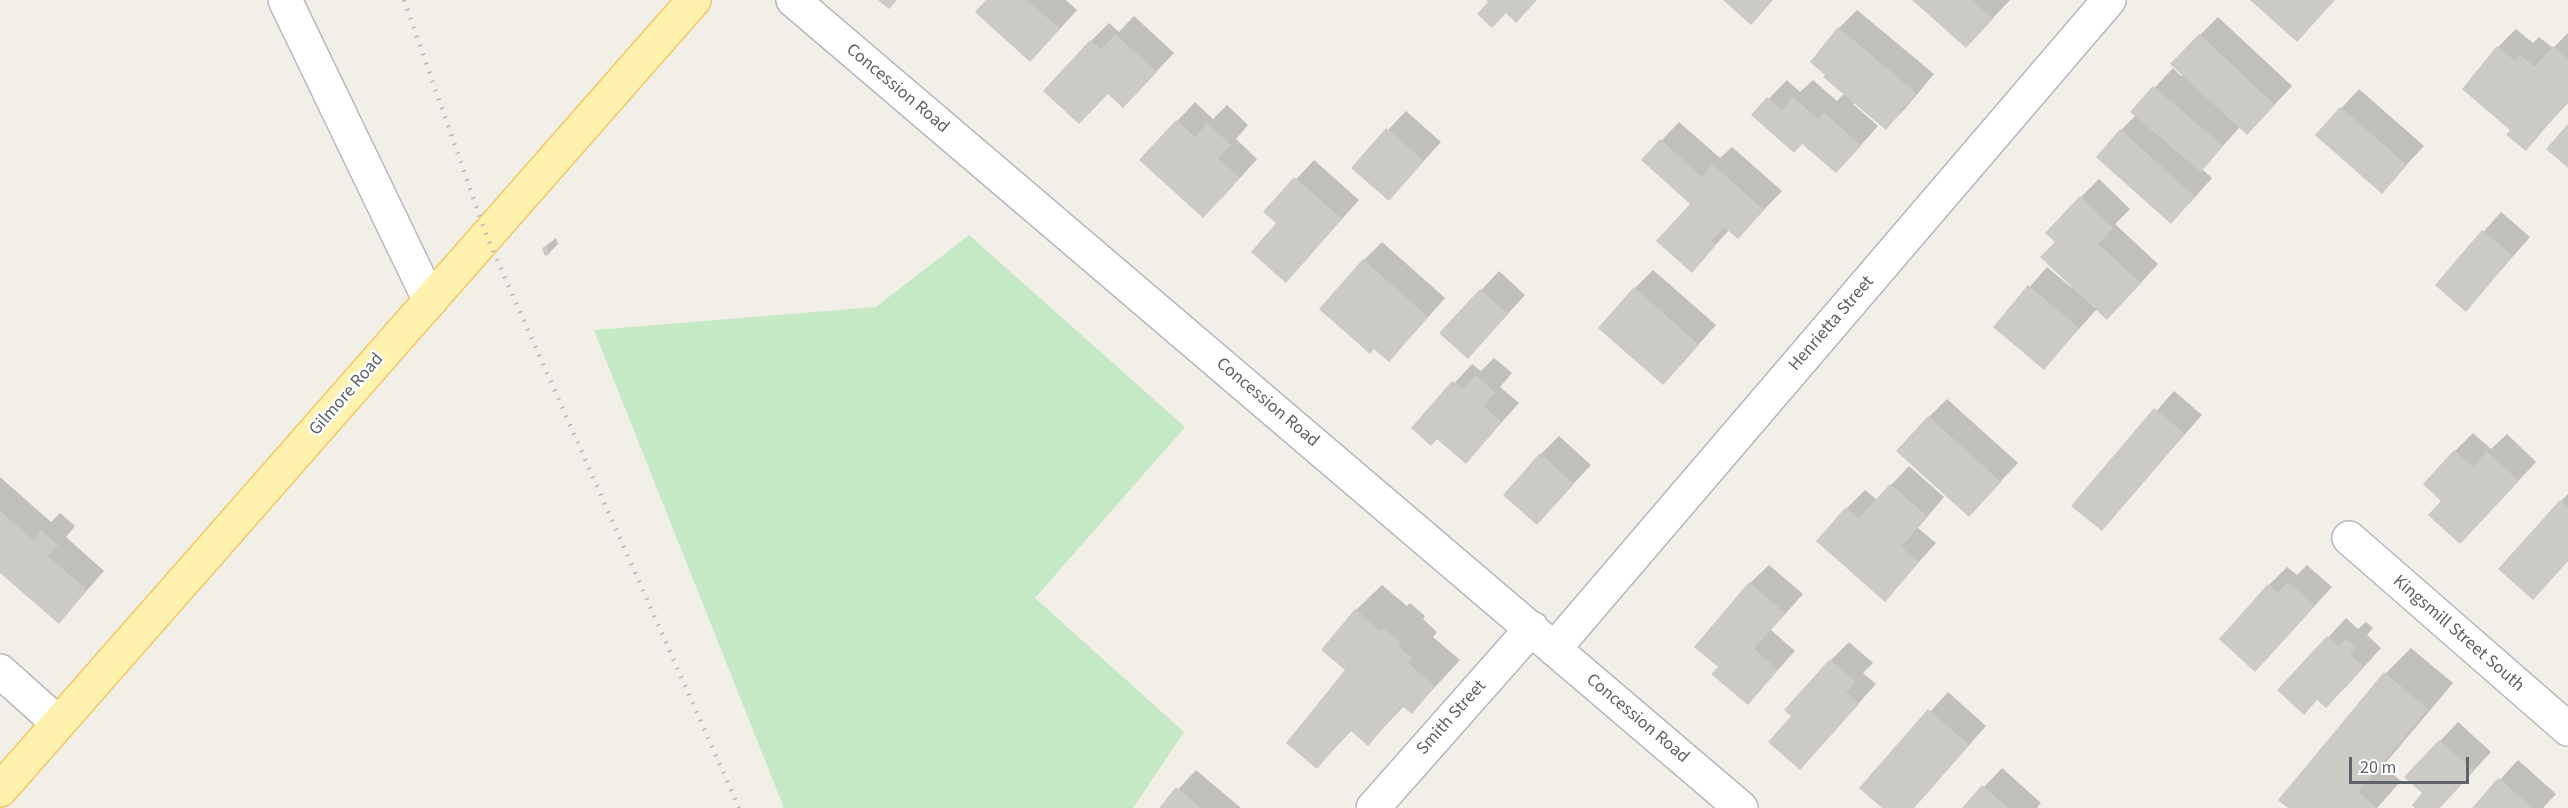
<!DOCTYPE html>
<html>
<head>
<meta charset="utf-8">
<style>
  body { margin:0 }
  #map { position:relative; width:2568px; height:808px; overflow:hidden; background:#f1efe8; font-family:"Source Sans 3",sans-serif }
  canvas { display:block }
  .scale { position:absolute; left:2349px; top:757px; width:120px; height:27px; box-sizing:border-box; border:3px solid #5f6368; border-top:0; padding-left:8px; font-size:18px; line-height:21px; white-space:nowrap; color:#5f6368; -webkit-text-stroke:4px #fff; paint-order:stroke }
</style>
</head>
<body>
<div id="map">
<canvas width="2568" height="808"></canvas>
<div class="scale">20 m</div>
</div>
<script>
const ctx = document.querySelector('canvas').getContext('2d');
ctx.lineJoin = 'round';
function fillPath(path, color) { ctx.fillStyle = color; ctx.fill(path, 'evenodd'); }
function trace(path, color, width, dash) { ctx.strokeStyle = color; ctx.lineWidth = width; ctx.lineCap = dash ? 'butt' : 'round'; ctx.setLineDash(dash || []); ctx.stroke(path); }
function write(font, color, halo, rows, align = 'center') {
  ctx.font = font + ' "Source Sans 3",sans-serif'; ctx.lineWidth = 5; ctx.setLineDash([]); ctx.textBaseline = 'middle'; ctx.strokeStyle = halo; ctx.fillStyle = color; for (const [text, x, y, turn = 0] of rows) {
    ctx.save(); ctx.translate(x, y); ctx.rotate((+turn || 0) * Math.PI / 180); ctx.textAlign = isNaN(turn) ? turn : align; if (halo) ctx.strokeText(text, 0, 0); ctx.fillText(text, 0, 0); ctx.restore();
  }
}
fillPath(new Path2D(`
  M969 235 1185 427 1035 598 1184 732 1133 808H784L594 330 876 307Z`), '#c5e8c5');
fillPath(new Path2D(`
  M988 0H1066L1077 10 1049 41Z
  M1915 0H2010L1966 46Z
  M1857 10 1934 74 1904 110 1886 128 1855 102 1853 104 1878 126 1854 153 1803 142 1753 115 1787 80 1800 92 1813 80 1837 101 1845 93 1828 75 1839 28Z
  M1134 16 1174 53 1141 88 1091 41 1109 23 1119 32Z
  M2218 17 2292 86 2265 115 2240 127 2202 169 2212 178 2189 204 2121 130 2136 115 2132 112 2173 68 2181 76 2183 74 2200 35Z
  M2516 29 2533 43 2539 37 2553 48 2568 33V103L2525 149 2512 129 2498 47Z
  M2359 89 2424 146 2382 191 2317 135Z
  M1195 102 1213 119 1227 105 1248 125 1236 139 1257 159 1222 198 1141 160Z
  M1406 111 1441 142 1389 199 1353 167Z
  M1679 122 1720 158 1732 147 1782 191 1738 237 1730 229 1692 271V204L1661 141Z
  M1314 160 1359 200 1286 281 1278 223 1266 212Z
  M2099 179 2130 209 2115 224 2158 264 2125 300 2097 309 2044 368 1995 327 2047 267 2072 288 2074 286 2057 242 2081 197Z
  M2501 212 2530 237 2466 310 2437 285Z
  M556 238 558 244 549 253 543 248Z
  M1382 242 1445 298 1407 341 1364 260Z
  M1653 270 1716 325 1681 364 1635 288Z
  M1499 271 1525 295 1486 338 1441 333Z
  M1494 358 1512 373 1500 387 1519 403 1466 462 1437 437 1413 428 1472 364 1481 371Z
  M2174 391 2202 415 2101 529 2073 506Z
  M1947 399 2018 463 1969 515 1929 417Z
  M2473 433 2491 449 2507 434 2536 462 2478 524 2443 501 2455 451Z
  M1559 436 1591 465 1537 523 1541 454Z
  M1909 466 1944 497 1918 528 1936 543 1885 600 1847 508 1865 490 1877 500Z
  M0 477 51 522 60 513 75 526 66 537 104 571 59 622 0 571Z
  M2568 494V561L2533 598 2561 501Z
  M1769 565 1803 594 1771 630 1795 651 1748 703 1720 667 1750 583Z
  M2307 565 2332 587 2255 670 2269 585 2287 567 2297 575Z
  M1382 585 1407 606 1410 603 1425 616 1423 619 1437 632 1433 637 1460 660 1412 712 1404 706 1368 744 1352 730 1317 767 1347 670 1356 610Z
  M2346 618 2358 629 2366 622 2373 628 2367 635 2381 648 2345 688 2280 690Z
  M1849 642 1873 663 1863 673 1876 684 1800 768 1793 716 1831 660Z
  M2411 648 2453 683 2383 766 2401 781 2377 808H2290L2386 673Z
  M1948 692 1986 726 1914 808H1884L1861 788Z
  M2458 722 2491 752 2439 808H2417L2424 793 2406 777Z
  M2518 760 2556 794 2543 808H2474Z
  M2002 768 2041 803 2037 808H1964Z
  M1196 770 1241 808H1161Z`), '#0003');
fillPath(new Path2D(`
  M878 0H897L889 9Z
  M986 0H1027L1060 29 1030 62 975 12Z
  M1486 0H1537L1516 23 1506 13 1492 28 1477 14 1488 2Z
  M1723 0H1773L1751 25Z
  M1912 0H1972L1993 19 1966 48Z
  M2250 0H2335L2297 42Z
  M1838 27 1916 93 1886 130 1823 77 1825 75 1810 62Z
  M1115 34 1157 72 1123 108 1108 94 1079 124 1043 91 1090 40 1101 50Z
  M2199 34 2275 105 2247 135 2170 64Z
  M2497 46 2515 61 2520 55 2535 67 2553 46 2568 59V101L2526 151 2506 135 2510 130 2462 89Z
  M2153 86 2223 146 2201 172 2130 112Z
  M1767 97 1782 110 1793 97 1818 119 1824 112 1861 146 1836 173 1802 144 1794 153 1751 115Z
  M2340 107 2407 165 2382 194 2315 135Z
  M1176 120 1195 137 1207 123 1231 145 1218 158 1240 178 1203 218 1139 160Z
  M2568 124V168L2546 149Z
  M1386 128 1424 161 1389 201 1351 168Z
  M2120 129 2195 197 2171 224 2096 157Z
  M1660 139 1702 177 1712 164 1764 210 1738 239 1724 227 1711 241 1716 245 1692 273 1656 241 1690 204 1641 160Z
  M1294 177 1342 219 1286 283 1251 252 1276 223 1263 212Z
  M2080 196 2113 228 2098 244 2141 283 2107 320 2040 257 2055 242 2045 233Z
  M2482 230 2513 256 2466 312 2435 285Z
  M546 246 550 254 545 256 542 248Z
  M1363 259 1428 317 1389 362 1374 349 1370 354 1319 309Z
  M2028 285 2079 328 2044 370 1993 327Z
  M1634 287 1699 345 1663 385 1598 328Z
  M1480 289 1508 314 1468 359 1439 333Z
  M1475 375 1495 392 1483 406 1502 422 1466 464 1437 439 1431 446 1411 428 1452 381 1463 389Z
  M2154 408 2185 434 2102 531 2071 506Z
  M1928 416 2001 482 1969 517 1896 451Z
  M2454 450 2473 467 2487 451 2519 481 2460 544 2428 515 2441 501 2423 484Z
  M1540 453 1574 484 1537 525 1503 495Z
  M1890 484 1927 516 1901 547 1919 562 1885 602 1816 541 1846 507 1859 518Z
  M2560 500 2568 507V561L2533 600 2498 569Z
  M0 511 33 540 41 530 58 545 48 556 87 590 59 624 0 573Z
  M1749 582 1785 613 1754 649 1778 670 1748 705 1711 674 1718 667 1694 647Z
  M2288 582 2315 606 2255 672 2219 639 2268 584 2278 593Z
  M1355 609 1380 631 1383 628 1400 642 1398 646 1412 658 1408 663 1435 686 1412 714 1402 706 1368 746 1350 730 1317 769 1286 743 1345 670 1321 650Z
  M2327 636 2339 647 2346 639 2356 647 2350 654 2364 667 2326 708 2317 700 2304 715 2277 690Z
  M1830 659 1856 682 1846 692 1859 704 1800 770 1768 742 1791 716 1784 710Z
  M2384 672 2428 709 2358 792 2377 808H2288L2278 800Z
  M1928 709 1969 745 1914 808H1882L1859 788Z
  M2439 740 2474 771 2440 808H2415L2412 805 2422 793 2404 777Z
  M2498 778 2533 808H2472Z
  M1982 785 2008 808H1962Z
  M1176 787 1201 808H1159Z`), '#cccac5');
const minor = new Path2D(`
  M285 0 430 301
  M793 0 1741 808
  M2349 538 2568 729
  M1554 649 2109 0
  M0 671 58 723
  M1373 808 1532 628`);
const major = new Path2D(`
  M0 790 694 0`);
trace(minor, '#b5b8bc', 36);
trace(major, '#f2c960', 36);
trace(minor, '#fff', 33);
trace(major, '#fff2af', 33);
trace(new Path2D(`
  M404 0 487 237 739 808`), '#b6b7b8', 4.5, [1.5, 8]);
write('18px', '#5f6368', '#fff', [
  ["Concession Road",897,89,40],
  ["Henrietta Street",1832,324,-49],
  ["Gilmore Road",347,395,-49],
  ["Concession Road",1267,403,40],
  ["Kingsmill Street South",2458,634,41],
  ["Smith Street",1452,718,-48],
  ["Concession Road",1637,719,40]
]);
</script>
</body>
</html>
